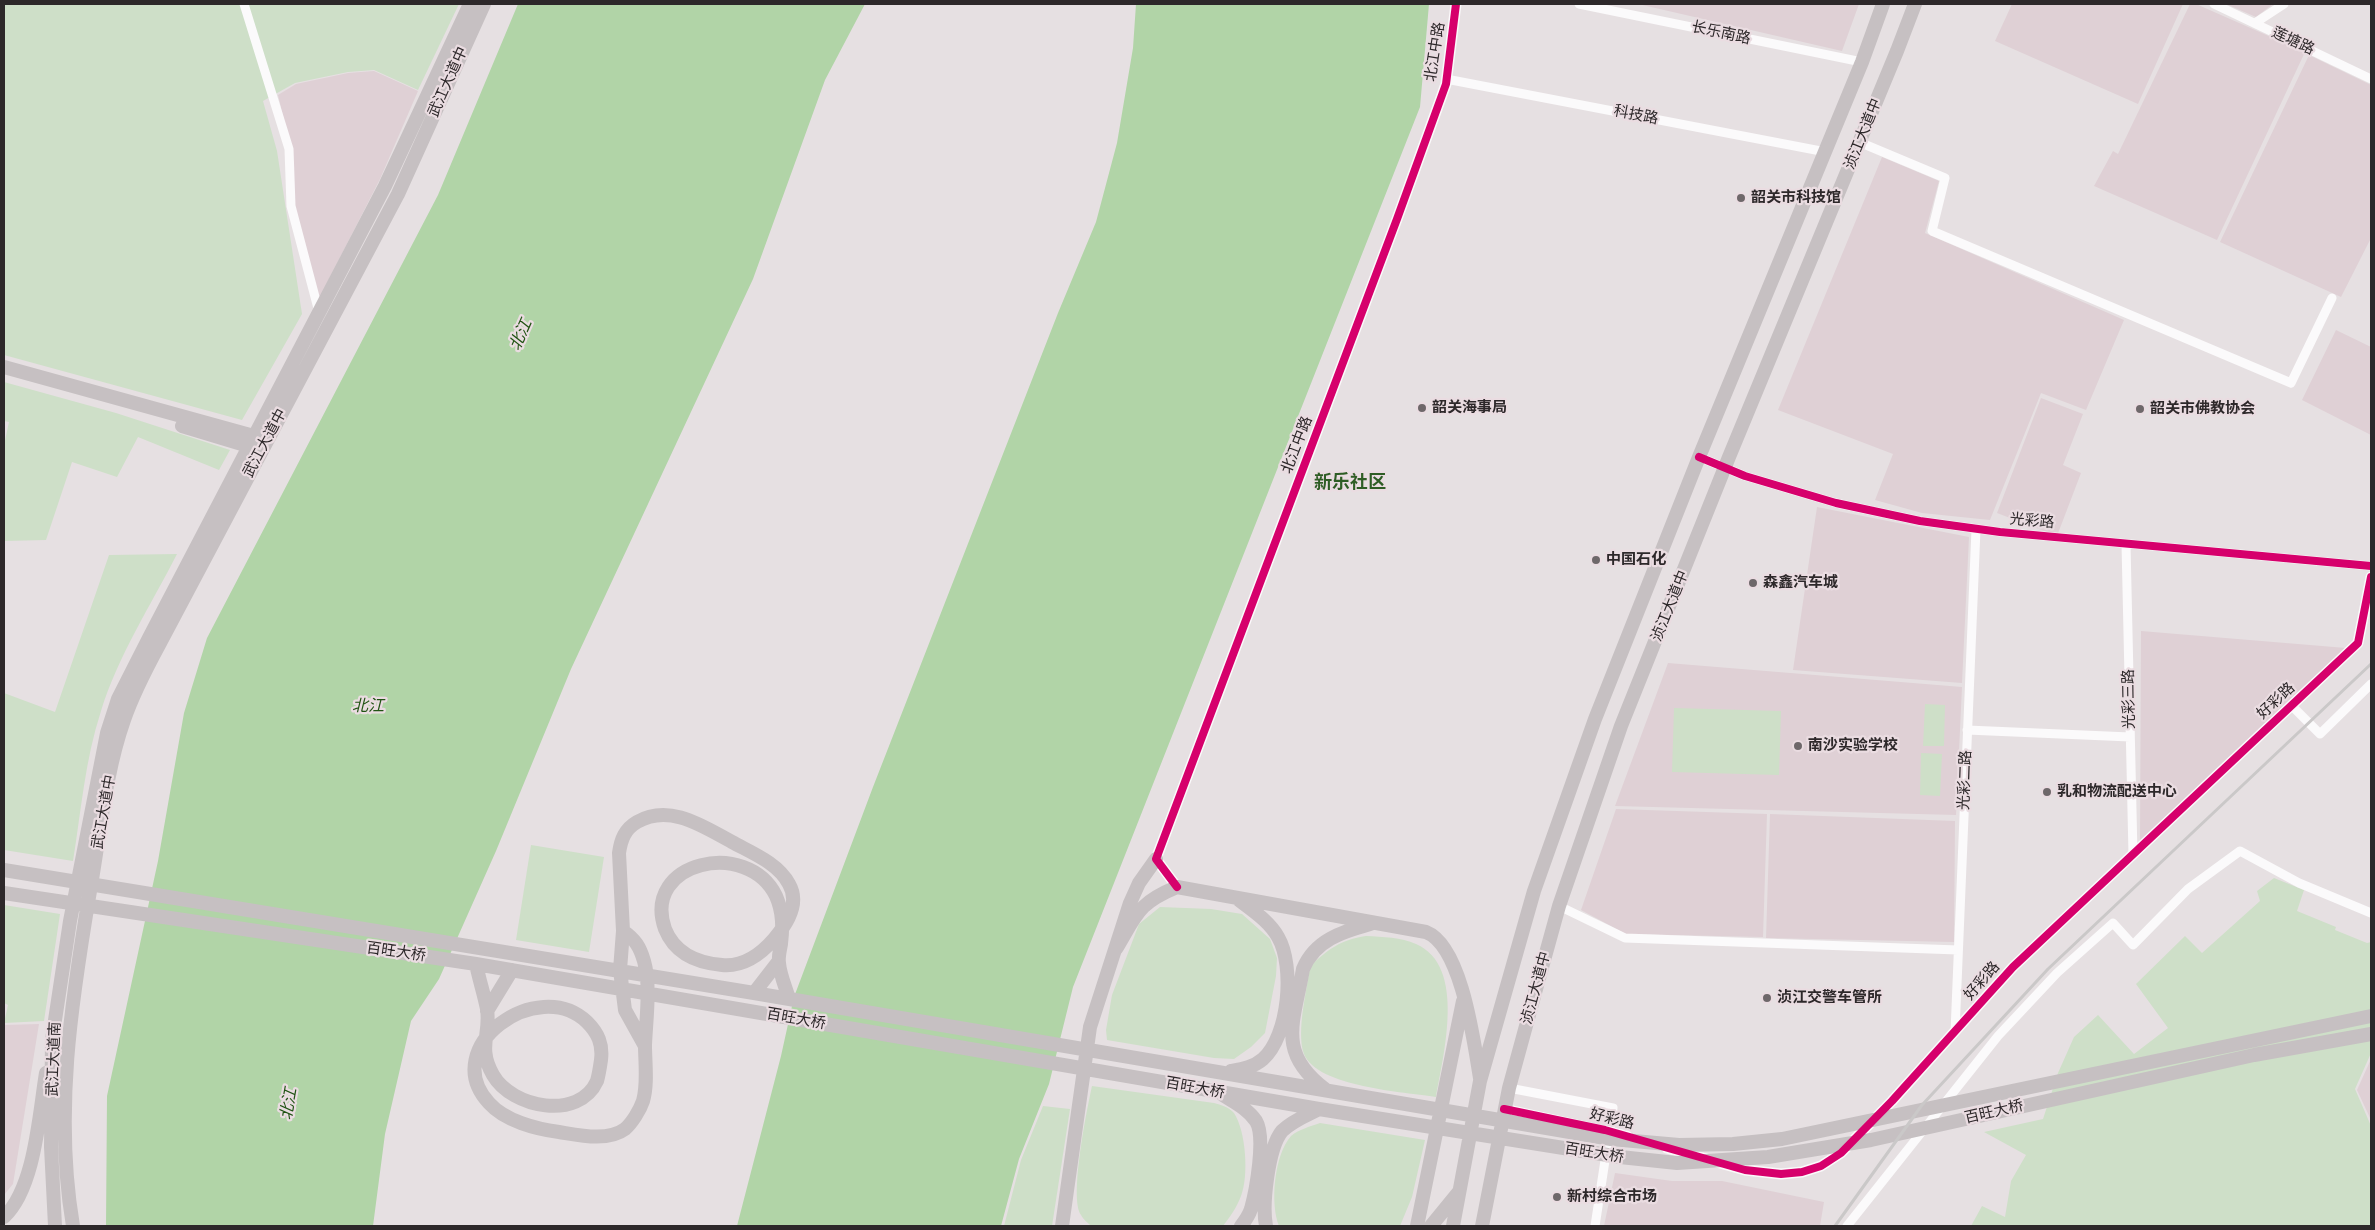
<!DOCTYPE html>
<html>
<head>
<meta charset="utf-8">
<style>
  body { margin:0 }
  #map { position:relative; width:2375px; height:1230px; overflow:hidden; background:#e6e0e2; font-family:Literata,serif }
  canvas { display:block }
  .frame { position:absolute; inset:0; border:5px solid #2d282a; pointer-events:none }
</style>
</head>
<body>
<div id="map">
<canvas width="2375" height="1230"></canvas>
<div class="frame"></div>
</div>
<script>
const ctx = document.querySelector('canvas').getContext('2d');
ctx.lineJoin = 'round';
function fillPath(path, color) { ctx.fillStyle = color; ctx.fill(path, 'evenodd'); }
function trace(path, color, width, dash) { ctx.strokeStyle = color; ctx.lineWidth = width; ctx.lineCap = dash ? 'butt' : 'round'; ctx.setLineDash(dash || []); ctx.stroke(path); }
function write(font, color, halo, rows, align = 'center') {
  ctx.font = font + ' Literata,"Noto Sans SC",serif'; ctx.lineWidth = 4.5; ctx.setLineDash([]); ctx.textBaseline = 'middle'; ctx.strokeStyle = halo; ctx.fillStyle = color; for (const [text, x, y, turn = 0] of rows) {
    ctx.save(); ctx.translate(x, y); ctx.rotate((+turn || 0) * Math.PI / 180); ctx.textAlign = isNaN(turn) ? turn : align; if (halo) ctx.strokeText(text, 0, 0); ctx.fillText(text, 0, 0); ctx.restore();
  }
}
fillPath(new Path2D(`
  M1638 4H1859L1842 51Z
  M2012 4H2183L2138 104 1995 41Z
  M2190 4H2196L2305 52 2217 240 2094 186 2113 151 2118 154Z
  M2226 4H2273L2256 17Z
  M2309 55 2371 85V238L2341 297 2220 242Z
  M374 71 418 91 380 179 319 299 293 205 291 149 278 95 296 84 348 73Z
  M1882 157 1939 181 1925 233 2124 320 2086 410 2041 393 1990 520 1922 513 1875 500 1893 454 1778 410Z
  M2336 330 2371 347V435L2302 400Z
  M2041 398 2083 414 2063 465 2081 473 2057 536 1997 513Z
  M1817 507 1969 537 1962 683 1793 670Z
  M2141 631 2346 648 2140 844Z
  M1668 663 1962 687 1956 815 1615 806Z
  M1616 809 1767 814 1763 937 1626 934 1581 910Z
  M1770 814 1955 821 1954 942 1766 938Z
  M39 1024 13 1184 4 1195V1025Z
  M2371 1059V1120L2357 1090Z
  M1615 1173 1672 1181H1722L1824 1202 1820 1226H1604Z`), '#dfd0d5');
fillPath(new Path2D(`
  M4 4H459L418 90 374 70 348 72 295 83 263 101 277 151 302 314 242 420 4 355Z
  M4 382 116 413 230 450 219 470 138 437 117 477 72 462 46 540 4 541V445L9 422 4 421Z
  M177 554C151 605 118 656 101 711 85 760 81 811 73 861L4 850V693L55 712 109 555Z
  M1925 704 1945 705 1944 746H1923Z
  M1674 708 1781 711 1779 775 1672 772Z
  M1921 753 1942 754 1940 796 1920 795Z
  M531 845 604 857 589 952 516 940Z
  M2274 878 2304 890 2297 911 2336 927 2335 930 2367 943 2371 942V1053L2355 1089 2371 1126V1226H1971L1982 1206 2005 1217 2011 1181 2026 1155 1984 1132 2043 1119 2058 1073 2074 1037 2098 1015 2134 1054 2168 1028 2136 984 2185 936 2202 953 2260 901 2257 891Z
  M4 905 60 914 44 1021 4 1023 8 1005 4 1003Z
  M1160 907 1211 909 1242 914 1270 939 1277 958 1276 976 1265 1033 1251 1047 1234 1059 1214 1058 1107 1040 1106 1030 1112 995 1139 924Z
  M1366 936C1383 937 1401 937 1416 944 1467 966 1443 1056 1436 1097 1405 1092 1317 1087 1304 1054 1296 1032 1307 990 1310 966 1329 949 1340 940 1366 936Z
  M1092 1086 1214 1103C1221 1105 1229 1107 1234 1113 1246 1131 1249 1176 1241 1196 1237 1207 1230 1217 1223 1226H1091C1088 1223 1083 1219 1081 1215 1069 1197 1087 1109 1092 1086Z
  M1043 1106 1070 1109 1052 1226H1004L1021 1160Z
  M1320 1123 1425 1140 1412 1197 1400 1226H1279C1270 1204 1274 1155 1291 1136 1298 1130 1311 1126 1320 1123Z`), '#cedfc8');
fillPath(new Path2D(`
  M518 4H865L825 80 753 279 571 669 496 851 439 979 411 1021 385 1134 373 1226H106L107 1096 158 861 184 713 207 638 438 195Z
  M1136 4H1429L1420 107 1073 987 1049 1084 1019 1159 1001 1226H737L781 1056 794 997 873 787 1058 313 1096 222 1117 143 1133 48Z`), '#b1d4a7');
trace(new Path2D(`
  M244 4 289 149 291 206 319 312
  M1579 4 1862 62
  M2214 4 2371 79
  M2255 23 2284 4
  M1446 79 1826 152
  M1859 142 1945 178 1932 231 2291 383 2332 298
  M1699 457 1745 476 1836 503 1920 521 2000 532 2371 566
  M2126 544 2133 855
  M2292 706 2320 734 2371 684
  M1967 730 2130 737
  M1559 906 1625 938 1958 950
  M1955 1032 1976 529
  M1509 1088 1613 1108 1595 1226
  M1847 1226 1998 1036 2057 973 2113 923 2133 945 2188 889 2240 851 2299 883 2371 913`), '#fbfafb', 9);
trace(new Path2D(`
  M1177 887 1156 859 1397 219 1446 84 1456 4
  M1504 1109 1627 1136
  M1667 1148 1745 1170 1781 1174 1802 1172 1821 1166 1841 1153 1892 1101 2013 967 2358 643 2371 577`), '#fbfafb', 11);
trace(new Path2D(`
  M4 367 261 438
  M182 426 255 448
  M4 870 754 993 1611 1139 1679 1145 1733 1144 1782 1139 2371 1016
  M4 893 476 964 1319 1109 1620 1157 1677 1163 1768 1157 1871 1140 2254 1055 2371 1034
  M1116 949C1137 914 1138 903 1177 887L1426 932C1462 946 1474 1043 1480 1078
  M476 964C479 979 484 994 487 1009 491 1034 477 1047 493 1075 512 1108 579 1121 597 1081 599 1074 600 1067 601 1060 603 1044 598 1033 587 1022 538 975 437 1047 489 1103 505 1121 536 1129 559 1132 578 1135 608 1142 625 1129 632 1123 640 1110 643 1101 648 1084 645 1063 645 1045 646 1020 651 985 644 961 640 947 635 939 623 931
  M754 993 778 962
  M487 1011 512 970
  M645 1046 625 1010 620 970 623 931 619 853C621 839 625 829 637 822 670 803 704 827 732 842 752 853 778 863 789 884 800 903 787 924 774 939 761 954 743 967 722 965 698 963 675 954 665 929 641 861 748 838 776 896 783 912 783 927 781 944 780 950 778 957 779 963 780 975 786 988 789 999
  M1231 1071C1242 1069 1254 1067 1263 1059 1289 1036 1295 966 1278 937 1269 921 1253 911 1239 900
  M1325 1089C1276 1052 1294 1022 1303 969 1315 940 1342 932 1370 924
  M1223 1095C1234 1102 1248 1109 1256 1121 1266 1137 1256 1191 1251 1209 1249 1215 1245 1221 1241 1226
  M4 1217C35 1188 39 1115 46 1073
  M55 1226 51 1147 52 1040 70 921 107 733 118 699 149 638 385 186 470 4
  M73 1226C54 1114 71 1003 90 891 100 835 105 774 124 720 133 694 146 669 159 645L398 194 484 4
  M1062 1226 1090 1027 1130 903 1139 883 1156 859
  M1266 1226C1262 1205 1268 1148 1282 1131 1292 1121 1307 1115 1319 1109
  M1417 1226 1463 1001
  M1431 1226 1458 1193
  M1453 1226 1480 1081 1534 891 1595 719 1699 457 1862 62 1883 4
  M1482 1226 1509 1088 1538 982 1559 906 1621 726 1729 457 1897 51 1915 4`), '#c6c0c2', 14);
trace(new Path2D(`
  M1835 1226 1922 1105 2048 969 2371 664`), '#cac8c8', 3);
trace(new Path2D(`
  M1699 457 1745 476 1836 503 1920 521 2000 532 2371 566
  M1177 887 1156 859 1397 219 1446 84 1456 4
  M1504 1109 1605 1130 1745 1170 1781 1174 1802 1172 1821 1166 1841 1153 1892 1101 2013 967 2358 643 2371 577`), '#d6006c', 8);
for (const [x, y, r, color] of [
  [1741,198,5,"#6e686a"],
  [1422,408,5,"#6e686a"],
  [2140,409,5,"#6e686a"],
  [1596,560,5,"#6e686a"],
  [1753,583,5,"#6e686a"],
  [1798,746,5,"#6e686a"],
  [2047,792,5,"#6e686a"],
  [1767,998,5,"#6e686a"],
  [1557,1197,5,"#6e686a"]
]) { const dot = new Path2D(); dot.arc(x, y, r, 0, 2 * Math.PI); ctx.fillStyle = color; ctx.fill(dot); trace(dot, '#eadce1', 2); }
write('15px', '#2d282a', '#eadce1', [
  ["长乐南路",1721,33,12],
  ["莲塘路",2293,41,25],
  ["北江中路",1435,52,-81],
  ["武江大道中",448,82,-66],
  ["科技路",1636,115,11],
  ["浈江大道中",1863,134,-68],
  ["武江大道中",265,443,-62],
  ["北江中路",1297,445,-69],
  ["光彩路",2032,521,5],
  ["浈江大道中",1670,606,-68],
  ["光彩三路",2129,699,-91],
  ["好彩路",2276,701,-43],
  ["光彩二路",1965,780,-88],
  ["武江大道中",104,812,-80],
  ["百旺大桥",396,952,8],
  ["好彩路",1982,981,-49],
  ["浈江大道中",1536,988,-75],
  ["百旺大桥",796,1019,10],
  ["武江大道南",54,1059,-88],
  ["百旺大桥",1195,1088,10],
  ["百旺大桥",1994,1112,-13],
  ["好彩路",1612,1119,14],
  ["百旺大桥",1594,1153,9]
]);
write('bold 15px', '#2d282a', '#eadce1', [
  ["韶关市科技馆",1751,198],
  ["韶关海事局",1432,408],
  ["韶关市佛教协会",2150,409],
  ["中国石化",1606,560],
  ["森鑫汽车城",1763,583],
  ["南沙实验学校",1808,746],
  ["乳和物流配送中心",2057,792],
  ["浈江交警车管所",1777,998],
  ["新村综合市场",1567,1197]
], 'left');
write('italic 16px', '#205313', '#eadce1', [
  ["北江",521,335,-66],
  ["北江",368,706],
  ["北江",289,1104,-80]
]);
write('bold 18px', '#2f5d25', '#eadce1', [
  ["新乐社区",1350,483]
]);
</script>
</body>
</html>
